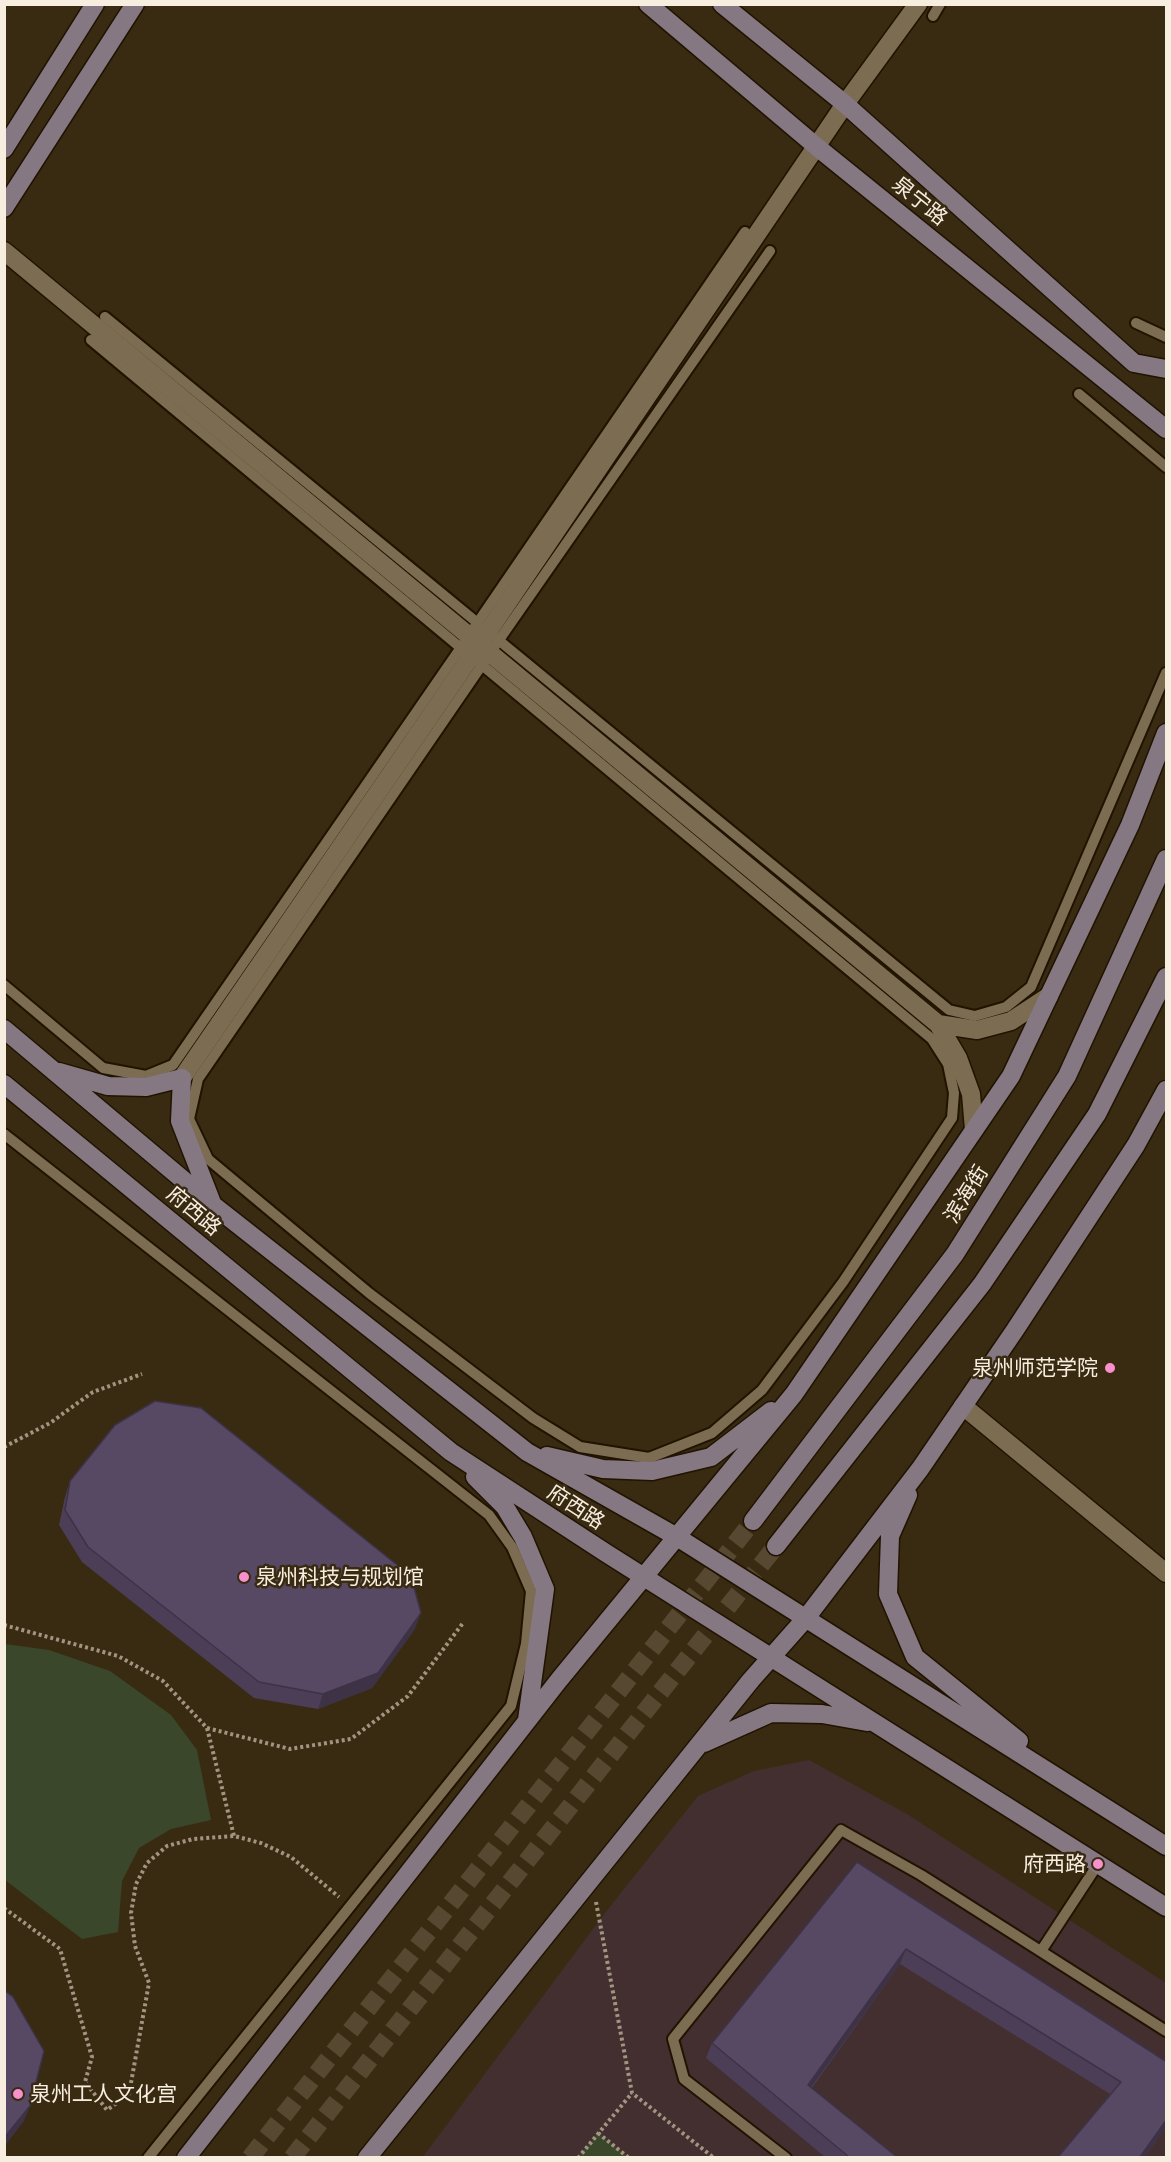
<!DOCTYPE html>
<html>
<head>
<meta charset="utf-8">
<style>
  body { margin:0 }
  #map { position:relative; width:1171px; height:2162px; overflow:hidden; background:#392b12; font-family:Barlow,sans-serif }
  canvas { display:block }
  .frame { position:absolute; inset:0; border:6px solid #f8eee0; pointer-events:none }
</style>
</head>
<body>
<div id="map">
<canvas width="1171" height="2162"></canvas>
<div class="frame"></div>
</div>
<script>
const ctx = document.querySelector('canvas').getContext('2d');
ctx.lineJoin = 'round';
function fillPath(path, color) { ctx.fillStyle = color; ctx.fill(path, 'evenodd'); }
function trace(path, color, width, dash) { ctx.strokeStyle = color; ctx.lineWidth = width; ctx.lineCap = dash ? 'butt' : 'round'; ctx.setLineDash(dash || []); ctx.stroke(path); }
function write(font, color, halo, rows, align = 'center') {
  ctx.font = font + ' Barlow,"Noto Sans SC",sans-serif'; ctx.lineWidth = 5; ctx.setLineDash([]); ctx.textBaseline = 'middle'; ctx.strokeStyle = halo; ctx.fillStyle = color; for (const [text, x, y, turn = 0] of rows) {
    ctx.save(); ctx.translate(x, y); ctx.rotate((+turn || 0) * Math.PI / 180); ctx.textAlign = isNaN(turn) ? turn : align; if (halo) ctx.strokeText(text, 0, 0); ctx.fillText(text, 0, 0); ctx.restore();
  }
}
fillPath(new Path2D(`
  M809 1760 907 1814 1166 1983V2157L422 2158 605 1913 698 1796 754 1771Z`), '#432f30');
fillPath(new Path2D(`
  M5 1644 49 1650 110 1671 171 1715 197 1750 211 1820 171 1829 139 1848 122 1881 118 1932 82 1939 5 1880Z
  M598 2133 629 2157H578Z`), '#3a472a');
trace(new Path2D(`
  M250 2158 753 1521
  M292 2158 776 1546`), '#564831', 18, [18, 9]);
const lane = new Path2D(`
  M933 16 940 4
  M105 317 949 1010 975 1016 1006 1007 1031 987 1166 673
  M1136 323 1166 337
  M91 340 461 648 482 665 932 1039 948 1064 954 1093 952 1118 843 1282 762 1390 712 1433 649 1458 580 1447 533 1418 369 1293 208 1159 189 1119 198 1079 482 665 499 640 770 251
  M1079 394 1166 467
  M474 628 745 232
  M4 985 103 1068 146 1076 173 1065 464 643
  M4 1134 489 1515 512 1547 531 1591 526 1644 511 1706 148 2158
  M1041 1951 1098 1864
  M786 2158 684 2079 673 2039 841 1830 921 1875 1166 2031`);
const street = new Path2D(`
  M4 251 938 1024
  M182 1078 479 645 845 104 918 4
  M974 1130 971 1094 958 1058 938 1024 977 1030 1011 1021 1049 996
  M963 1406 1166 1573`);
const secondary = new Path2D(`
  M648 4 817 147 1166 429
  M722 4 845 104 1134 363 1166 369
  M4 149 95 4
  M4 208 135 4
  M4 1029 213 1205 527 1452 677 1537 1166 1846
  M59 1072 108 1086 146 1087 182 1078 180 1121 212 1203
  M4 1084 451 1452 606 1553 1166 1907
  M547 1456 603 1469 652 1471 711 1457 771 1411
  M475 1477 505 1507 523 1537 545 1589 527 1720
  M908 1495 890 1536 888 1594 915 1657 1019 1741
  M753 1521 955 1254 1067 1076 1166 859
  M776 1546 982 1284 1097 1114 1166 977
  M704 1743 771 1713 822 1714 867 1722
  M186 2158 559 1680 794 1394 1011 1076 1130 825 1166 733
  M367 2158 751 1680 806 1618 920 1469 1015 1330 1136 1145 1166 1090`);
trace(lane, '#201300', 14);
trace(street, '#201300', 21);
trace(secondary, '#201300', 21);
trace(new Path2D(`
  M4 1447 50 1423 93 1392 142 1374
  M4 1625 118 1656 163 1681 207 1728 234 1836
  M207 1728 290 1749 351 1739 408 1696 463 1623
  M596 1902 632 2093 714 2158
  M4 1908 60 1949 92 2057 85 2082 107 2110 129 2094 149 1983 135 1946 131 1913 136 1884 147 1863 167 1846 193 1839 234 1836 261 1843 291 1857 339 1897
  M598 2133 629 2158
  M578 2158 632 2093`), '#a19582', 4, [3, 3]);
trace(lane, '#7c6c52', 10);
trace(street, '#7c6c52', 18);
trace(secondary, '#857882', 18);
fillPath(new Path2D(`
  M70 1481 415 1629 372 1688 318 1709 254 1698 82 1562 59 1525 65 1497Z
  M857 1862 1167 2062V2126L1145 2157H1058L1110 2094 900 1964 812 2088 897 2157H825L706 2058 712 2043Z`), '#4b3e56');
fillPath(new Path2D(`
  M421 1613 415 1629 372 1688 318 1709 323 1694Z
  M906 1949 900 1964 802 2100 808 2085Z
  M30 2106 24 2121 4 2147V2138Z
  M1167 2119V2126L1145 2157H1140Z`), '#3d3246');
const building = new Path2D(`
  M155 1401 201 1408 411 1576 421 1613 378 1673 323 1694 259 1682 88 1547 65 1510 70 1481 115 1425Z
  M857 1862 1167 2062V2119L1140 2157H1058L1121 2082 906 1949 808 2085 897 2157H849L712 2043Z
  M4 1990 13 1997 44 2051 30 2106 4 2138Z`);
fillPath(building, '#574864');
trace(building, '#3d3246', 1.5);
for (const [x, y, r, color] of [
  [1110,1368,6,"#f790cd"],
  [244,1577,6,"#f790cd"],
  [1098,1864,6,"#f790cd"],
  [18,2094,6,"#f790cd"]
]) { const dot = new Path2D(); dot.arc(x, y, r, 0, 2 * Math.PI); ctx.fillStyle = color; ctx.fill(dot); trace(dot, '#392b12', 2); }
write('21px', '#f8eee0', '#392b12', [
  ["泉宁路",920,201,39],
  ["滨海街",966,1194,-58],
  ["府西路",194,1211,40],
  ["府西路",576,1507,33]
]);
write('21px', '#f8eee0', '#392b12', [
  ["泉州师范学院",1098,1368],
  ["泉州科技与规划馆",256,1577,"left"],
  ["府西路",1086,1864],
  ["泉州工人文化宫",30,2094,"left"]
], 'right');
</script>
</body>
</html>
